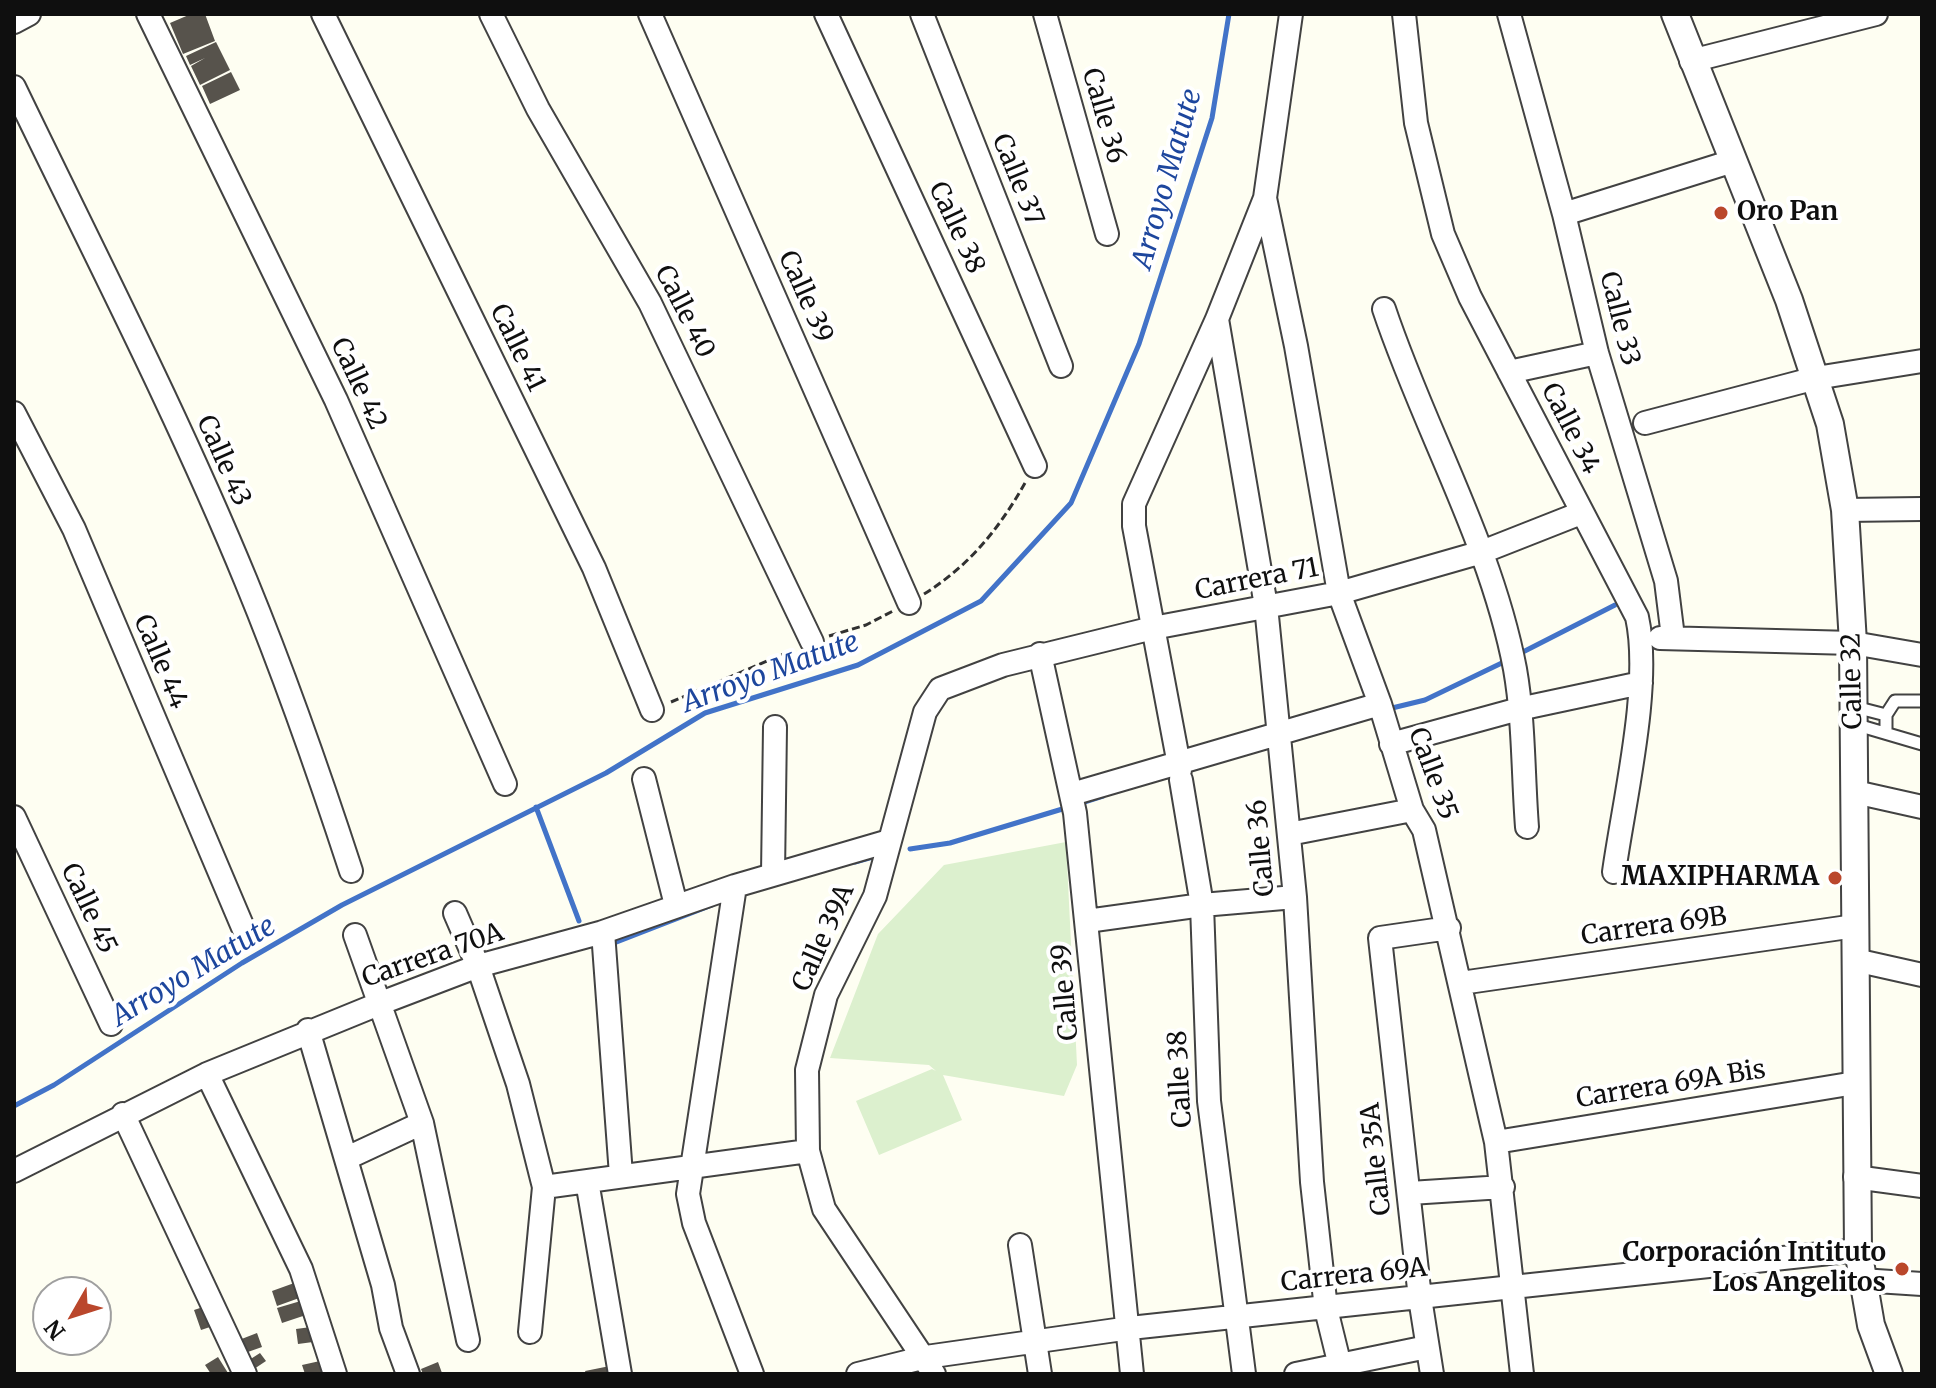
<!DOCTYPE html>
<html>
<head>
<meta charset="utf-8">
<style>
  body { margin:0 }
  #map { position:relative; width:1936px; height:1388px; overflow:hidden; background:#fefef2; font-family:Merriweather,serif }
  canvas { display:block }
  .frame { position:absolute; inset:0; border:16px solid #0f0f0f; pointer-events:none }
  .north { position:absolute; left:32px; top:1276px; width:80px; height:80px; box-sizing:border-box; background:#fff; border:2px solid #9f9f9f; border-radius:50%; rotate:231deg; font-size:22px; font-weight:700; line-height:32px; text-align:center; color:#0f0f0f }
  .north::after { content:''; display:block; margin:auto; width:28px; height:36px; background:#ba472c; clip-path:polygon(50% 0,100% 100%,50% 72%,0 100%) }
</style>
</head>
<body>
<div id="map">
<canvas width="1936" height="1388"></canvas>
<div class="frame"></div>
<div class="north">N</div>
</div>
<script>
const ctx = document.querySelector('canvas').getContext('2d');
ctx.lineJoin = 'round';
function fillPath(path, color) { ctx.fillStyle = color; ctx.fill(path, 'evenodd'); }
function trace(path, color, width, dash) { ctx.strokeStyle = color; ctx.lineWidth = width; ctx.lineCap = dash ? 'butt' : 'round'; ctx.setLineDash(dash || []); ctx.stroke(path); }
function write(font, color, halo, rows, align = 'center') {
  ctx.font = font + ' Merriweather,serif'; ctx.lineWidth = 8; ctx.setLineDash([]); ctx.textBaseline = 'middle'; ctx.strokeStyle = halo; ctx.fillStyle = color; for (const [text, x, y, turn = 0] of rows) {
    ctx.save(); ctx.translate(x, y); ctx.rotate((+turn || 0) * Math.PI / 180); ctx.textAlign = isNaN(turn) ? turn : align; if (halo) ctx.strokeText(text, 0, 0); ctx.fillText(text, 0, 0); ctx.restore();
  }
}
fillPath(new Path2D(`
  M1066 842 1077 1065 1064 1096 943 1075 962 1120 879 1155 856 1101 932 1069 936 1071 929 1065 830 1058 878 934 944 865Z`), '#dcf0ce');
trace(new Path2D(`
  M1517 655 1615 605
  M1388 709 1425 700 1508 660
  M1078 804 1103 796
  M536 807 579 921
  M910 849 950 843 1069 807
  M855 862 880 855
  M614 943 712 905
  M14 1106 54 1085 242 963 342 905 606 773 705 713 858 665 981 601 1071 503 1139 344 1212 118 1229 14`), '#4273c8', 5);
fillPath(new Path2D(`
  M191 14H205L215 41 183 54 170 23Z
  M216 42 230 70 200 85 191 66 205 58 190 65 186 56Z
  M231 72 240 90 210 104 202 86Z
  M297 1282 302 1297 277 1306 272 1291Z
  M304 1300 309 1314 282 1323 277 1308Z
  M209 1305 216 1325 201 1330 194 1310Z
  M311 1327 313 1342 298 1344 296 1329Z
  M257 1333 262 1347 245 1353 239 1340Z
  M260 1353 266 1361 251 1371 246 1362Z
  M218 1357 228 1373 226 1374H211L205 1365Z
  M320 1361 323 1372 305 1374 302 1365Z
  M438 1362 442 1373 423 1374 421 1369Z
  M610 1366 612 1374H586L585 1371Z`), '#57534c');
const service = new Path2D(`
  M1855 707 1886 715
  M1854 724 1922 744
  M1886 733V715L1895 701H1922`);
const minor = new Path2D(`
  M148 14 336 400 505 784
  M323 14 594 568 652 710
  M491 14 538 109 650 303 812 642
  M650 14 909 603
  M826 14 1035 466
  M922 14 1061 366
  M1045 14 1107 234
  M1404 14 1416 123 1443 234 1470 297 1637 617C1652 685 1624 800 1614 872
  M1509 14 1564 214 1597 353 1666 581 1673 637
  M14 22 29 14
  M1691 61 1876 14
  M14 87C93 251 177 413 246 581 285 676 319 773 351 871
  M1265 198 1296 346 1339 593 1380 704 1412 810 1424 830 1496 1142 1522 1374
  M1564 214 1733 161
  M1384 309C1424 429 1491 543 1515 669 1524 720 1523 775 1527 827
  M1217 319 1266 606 1295 897 1312 1182 1326 1309 1342 1374
  M1509 372 1597 353
  M14 413 74 529 247 937
  M1645 423 1816 378 1922 361
  M1845 510 1922 509
  M1660 638 1853 643 1922 655
  M1040 654 1075 813 1132 1374
  M1391 744 1519 709 1641 683
  M1180 770 1134 526V504L1217 319 1265 198 1291 14
  M644 779 676 905
  M1181 780 1202 905 1209 1101 1244 1374
  M1855 792 1922 807
  M1072 794 1380 704
  M14 817 111 1024
  M1289 834 1412 810
  M773 874 775 727
  M735 886 688 1194 694 1223 752 1374
  M455 913 478 966 518 1084 544 1187 530 1332
  M1087 921 1202 905 1295 897
  M603 932 621 1175
  M355 935 422 1123 468 1340
  M1855 960 1922 975
  M1461 983 1855 926
  M308 1030 383 1285 391 1328 408 1374
  M207 1074 301 1269 335 1374
  M123 1114 245 1374
  M1496 1142 1855 1083
  M347 1158 422 1123
  M14 1171 207 1074 381 1003 478 966 603 932 735 886 889 841
  M1855 1177 1922 1186
  M587 1181 620 1374
  M544 1187 808 1151
  M1410 1193 1503 1187
  M1020 1245 1040 1374
  M1861 1280 1922 1284
  M858 1374 926 1357 1130 1328 1858 1250
  M934 1374 824 1209 808 1151 807 1070 826 995 875 896 925 712 940 689 1003 665 1153 628 1339 593 1482 552 1581 513
  M1296 1374 1427 1347
  M1432 1374 1420 1298 1380 938 1449 928`);
const tertiary = new Path2D(`
  M1675 14 1789 300 1830 424 1845 510 1853 643 1858 1250 1871 1325 1889 1374`);
trace(service, '#424242', 15);
trace(minor, '#424242', 26);
trace(tertiary, '#424242', 30);
trace(new Path2D(`
  M924 594C969 566 999 529 1025 483
  M829 636 866 625 893 611
  M671 702 793 650`), '#313131', 3, [8, 4]);
trace(service, '#fff', 11);
trace(minor, '#fff', 22);
trace(tertiary, '#fff', 26);
for (const [x, y, r, color] of [
  [1721,213,8,"#ba472c"],
  [1835,878,8,"#ba472c"],
  [1902,1269,8,"#ba472c"]
]) { const dot = new Path2D(); dot.arc(x, y, r, 0, 2 * Math.PI); ctx.fillStyle = color; ctx.fill(dot); trace(dot, '#fff', 3); }
write('26px', '#0f0f0f', '#fff', [
  ["Calle 36",1103,116,74],
  ["Calle 37",1017,180,68],
  ["Calle 38",956,228,65],
  ["Calle 39",805,297,66],
  ["Calle 40",684,312,63],
  ["Calle 33",1619,319,76],
  ["Calle 41",517,348,64],
  ["Calle 42",358,384,65],
  ["Calle 34",1570,429,63],
  ["Calle 43",223,461,66],
  ["Carrera 71",1257,580,-11],
  ["Calle 44",160,662,67],
  ["Calle 32",1853,681,-91],
  ["Calle 35",1432,774,70],
  ["Calle 36",1262,848,-95],
  ["Calle 45",88,909,65],
  ["Carrera 69B",1654,927,-8],
  ["Calle 39A",824,938,-66],
  ["Carrera 70A",433,956,-19],
  ["Calle 39",1066,992,-95],
  ["Calle 38",1181,1079,-93],
  ["Carrera 69A Bis",1671,1085,-9],
  ["Calle 35A",1377,1159,-96],
  ["Carrera 69A",1354,1276,-6]
]);
write('bold 26px', '#0f0f0f', '#fff', [
  ["Oro Pan",1737,213,"left"],
  ["MAXIPHARMA",1819,878],
  ["Corporación Intituto",1886,1254],
  ["Los Angelitos",1886,1284]
], 'right');
write('italic 28px', '#1d469d', '#fff', [
  ["Arroyo Matute",1168,179,-74],
  ["Arroyo Matute",771,673,-20],
  ["Arroyo Matute",194,972,-31]
]);
</script>
</body>
</html>
